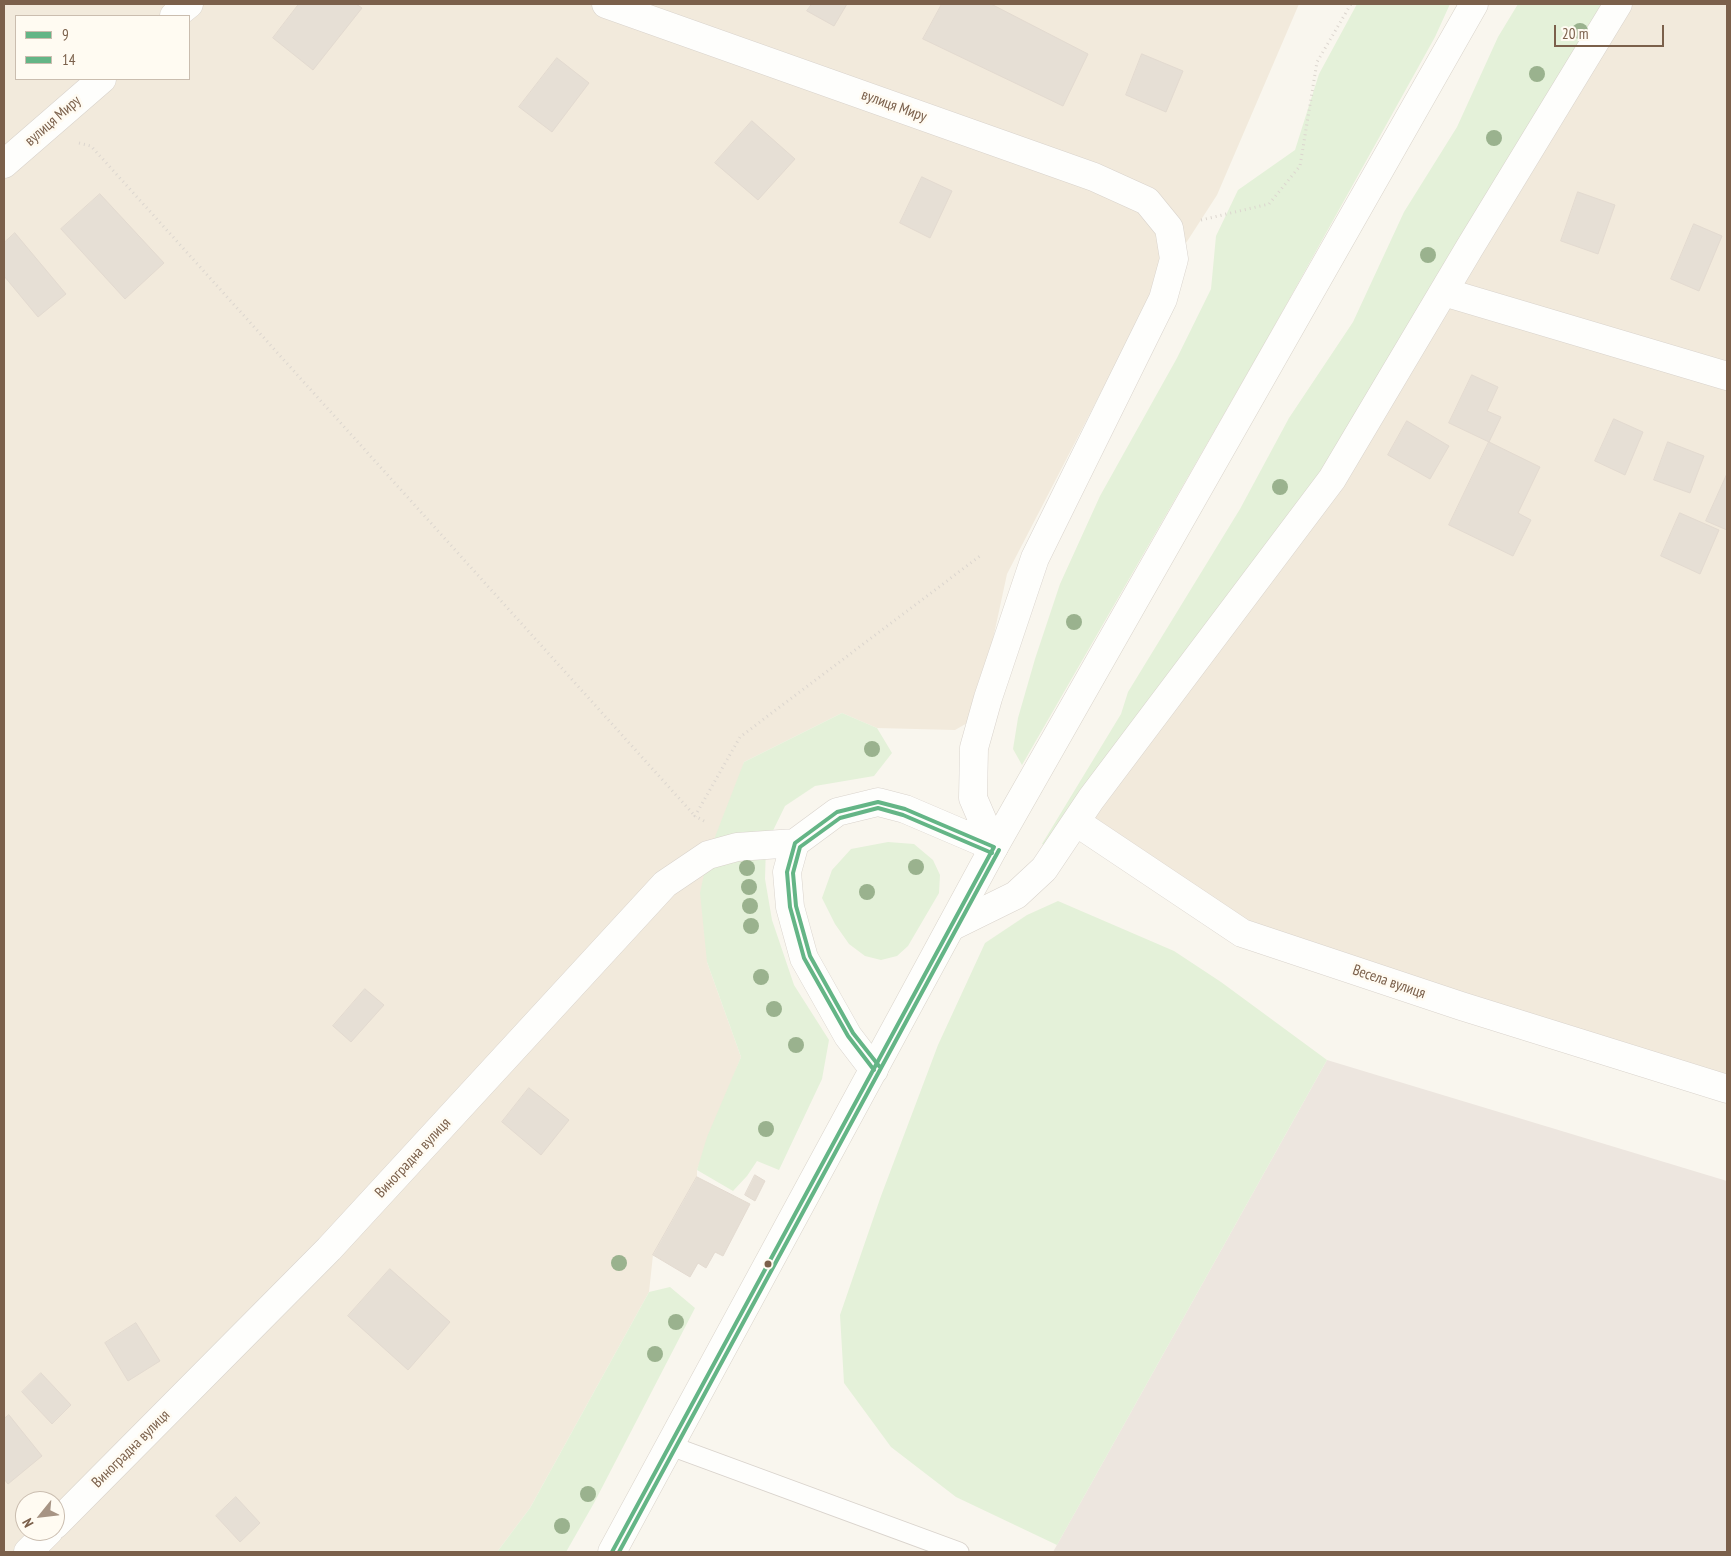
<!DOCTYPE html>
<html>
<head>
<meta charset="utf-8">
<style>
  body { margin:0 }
  #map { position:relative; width:1731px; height:1556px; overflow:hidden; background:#f9f6ee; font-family:"PT Sans Narrow",sans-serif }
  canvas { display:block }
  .frame { position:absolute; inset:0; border:5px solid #7b604b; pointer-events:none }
  .legend { position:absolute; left:15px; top:15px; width:175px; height:65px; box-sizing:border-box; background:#fffbf2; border:1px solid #cabdaf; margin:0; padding:6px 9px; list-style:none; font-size:15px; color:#7b604b }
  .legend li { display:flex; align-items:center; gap:10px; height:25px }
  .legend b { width:25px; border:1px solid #cabdaf }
  .north { position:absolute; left:15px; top:1491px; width:50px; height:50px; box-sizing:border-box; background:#fffbf2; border:1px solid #cabdaf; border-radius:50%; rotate:241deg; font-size:14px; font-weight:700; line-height:20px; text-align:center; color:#7b604b }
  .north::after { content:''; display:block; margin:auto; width:18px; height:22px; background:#a79484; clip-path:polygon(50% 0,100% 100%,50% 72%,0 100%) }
  .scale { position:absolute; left:1554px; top:25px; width:110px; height:22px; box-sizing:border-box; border:2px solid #7b604b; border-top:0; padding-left:6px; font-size:15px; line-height:18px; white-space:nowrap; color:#7b604b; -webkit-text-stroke:4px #fffbf2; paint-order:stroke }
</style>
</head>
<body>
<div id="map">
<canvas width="1731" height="1556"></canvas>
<div class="frame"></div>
<ul class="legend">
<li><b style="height:6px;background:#64b586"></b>9</li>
<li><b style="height:6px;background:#64b586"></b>14</li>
</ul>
<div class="north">N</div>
<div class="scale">20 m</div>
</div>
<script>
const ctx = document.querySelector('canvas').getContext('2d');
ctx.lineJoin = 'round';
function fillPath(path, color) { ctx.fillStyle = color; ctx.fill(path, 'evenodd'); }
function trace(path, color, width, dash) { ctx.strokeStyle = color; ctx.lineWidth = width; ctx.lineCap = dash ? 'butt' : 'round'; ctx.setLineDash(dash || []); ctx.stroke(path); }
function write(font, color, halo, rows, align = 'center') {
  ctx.font = font + ' "PT Sans Narrow",sans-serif'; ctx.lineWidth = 5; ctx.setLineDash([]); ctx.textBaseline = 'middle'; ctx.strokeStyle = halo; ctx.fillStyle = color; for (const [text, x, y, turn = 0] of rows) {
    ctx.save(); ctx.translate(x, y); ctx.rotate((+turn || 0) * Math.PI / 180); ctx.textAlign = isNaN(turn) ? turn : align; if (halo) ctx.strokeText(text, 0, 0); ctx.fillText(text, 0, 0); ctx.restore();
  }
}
fillPath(new Path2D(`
  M4 4H1299L1217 195 1146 305 1007 574 976 718 955 730 877 728 842 713 744 762 707 962 741 1057 697 1170V1177L653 1255 649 1292 530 1508 497 1552H4ZM16 16H189V79H16ZM25 1501H55V1531H25Z
  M1618 4H1727V1089L1242 933 1076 822Z`), '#f2eadc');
fillPath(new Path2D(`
  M1327 1060 1727 1181V1552H1053Z`), '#ede6df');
fillPath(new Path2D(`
  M1357 4H1450L1435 37 1266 341 1022 765 1013 749 1018 718 1035 659 1060 584 1100 496 1177 358 1211 289 1216 236 1238 190 1295 150 1319 74Z
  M1518 4H1618L1332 479 1056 852 1042 844 1121 714 1128 692 1240 509 1289 418 1353 322 1404 212 1457 127 1498 37Z
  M842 713 877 728 892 753 874 776 815 786 785 806 766 845 765 879 772 920 794 985 829 1040 822 1079 779 1170 757 1161 747 1176 733 1191 697 1170 707 1137 741 1057 707 962 700 893 708 855 744 762Z
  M888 842 914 844 933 860 940 875 939 893 908 946 897 956 881 960 865 956 849 944 835 924 822 898 832 870 851 849Z
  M1058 901 1174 951 1221 982 1327 1060 1057 1545 956 1497 891 1447 844 1383 840 1315 881 1196 938 1045 985 943 1027 915Z
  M670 1287 695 1308 594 1503 566 1552H497L530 1508 649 1292Z`), '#e4f1d9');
const building = new Path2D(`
  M299 4H356L362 8 313 70 273 38Z
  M812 4H847L834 26 807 11Z
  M942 4H991L1088 54 1063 106 923 39Z
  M1142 54 1183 71 1166 112 1126 95Z
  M557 58 589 83 552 132 519 107Z
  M752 121 795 159 758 200 715 163Z
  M922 177 952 191 930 238 900 223Z
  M1578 192 1615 205 1598 254 1561 241Z
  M100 194 164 263 125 299 61 229Z
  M1694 224 1722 236 1699 291 1671 279Z
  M15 233 66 294 38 317 4 276V243Z
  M1472 375 1498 387 1487 411 1501 417 1489 442 1449 423Z
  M1614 419 1643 432 1625 475 1595 461Z
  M1407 421 1449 446 1430 479 1388 455Z
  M1489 442 1540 467 1518 513 1531 520 1513 556 1449 525Z
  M1668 442 1704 456 1690 493 1654 480Z
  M1727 474V530L1706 521Z
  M1680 513 1719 530 1700 574 1661 556Z
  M365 989 384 1005 351 1042 333 1026Z
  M529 1088 569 1120 541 1155 502 1122Z
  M755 1175 765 1181 755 1201 745 1195Z
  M697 1177 750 1204 723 1256 715 1252 706 1268 698 1263 690 1277 653 1255Z
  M390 1269 450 1322 408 1370 348 1316Z
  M136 1323 160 1361 128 1381 105 1343Z
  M41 1373 71 1405 52 1424 22 1392Z
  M9 1415 42 1456 8 1484 4 1479V1419Z
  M236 1497 260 1523 240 1542 216 1516Z`);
fillPath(building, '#e6dfd5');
trace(building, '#e3dad0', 1);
const lane = new Path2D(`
  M671 1446 959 1552`);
const street = new Path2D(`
  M606 4 1094 177 1147 201 1169 228 1174 259 1163 299 1035 558 988 698 974 748 973 798 994 847
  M174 16 189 4
  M4 164 102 79
  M1444 292 1727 376
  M1076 822 1242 933 1461 1006 1727 1089
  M951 927 1016 895 1044 869 1091 799 1332 479 1470 247 1618 4
  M874 1070 848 1036 804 958 790 907 787 872 795 843 837 812 878 802 905 809 994 847
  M55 1525 329 1249 665 884 708 855 737 847 795 843
  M28 1552 49 1531`);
const secondary = new Path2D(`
  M612 1552 994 847 1474 4`);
trace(lane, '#d9d3cc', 21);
trace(street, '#d9d3cc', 29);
trace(secondary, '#d9d3ca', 29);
trace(new Path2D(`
  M79 143 91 146 695 816
  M1201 220 1269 204 1300 166 1317 62 1351 4
  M704 821 695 816 740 737 980 556`), '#dcd6cf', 3, [1, 4]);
trace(lane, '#fefefc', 19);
trace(street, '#fefefc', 28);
trace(secondary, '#fefefc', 28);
trace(new Path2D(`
  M874 1070 848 1036 804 958 790 907 787 872 795 843 837 812 878 802 905 809 994 847
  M612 1552 994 847`), '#64b586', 4);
trace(new Path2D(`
  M879 1066 853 1033 810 956 796 906 793 873 800 847 840 818 878 808 903 815 992 853
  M619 1552 999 850`), '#64b586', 4);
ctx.fillStyle = '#9ab28e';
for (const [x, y] of [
  [1580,31],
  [1537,74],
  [1494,138],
  [1428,255],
  [1280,487],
  [1074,622],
  [872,749],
  [916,867],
  [747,868],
  [749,887],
  [867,892],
  [750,906],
  [751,926],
  [761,977],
  [774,1009],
  [796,1045],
  [766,1129],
  [619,1263],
  [676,1322],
  [655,1354],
  [588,1494],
  [562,1526]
]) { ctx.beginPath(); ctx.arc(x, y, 8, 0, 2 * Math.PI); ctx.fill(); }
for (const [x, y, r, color] of [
  [768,1264,4.5,"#7b604b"]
]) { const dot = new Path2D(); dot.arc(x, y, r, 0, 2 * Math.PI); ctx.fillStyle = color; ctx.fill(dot); trace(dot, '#fffbf2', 2); }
write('15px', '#7b604b', '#fffbf2', [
  ["вулиця Миру",894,106,20],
  ["вулиця Миру",53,121,-41],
  ["Весела вулиця",1389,982,19],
  ["Виноградна вулиця",413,1158,-47],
  ["Виноградна вулиця",131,1449,-45]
]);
</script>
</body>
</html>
